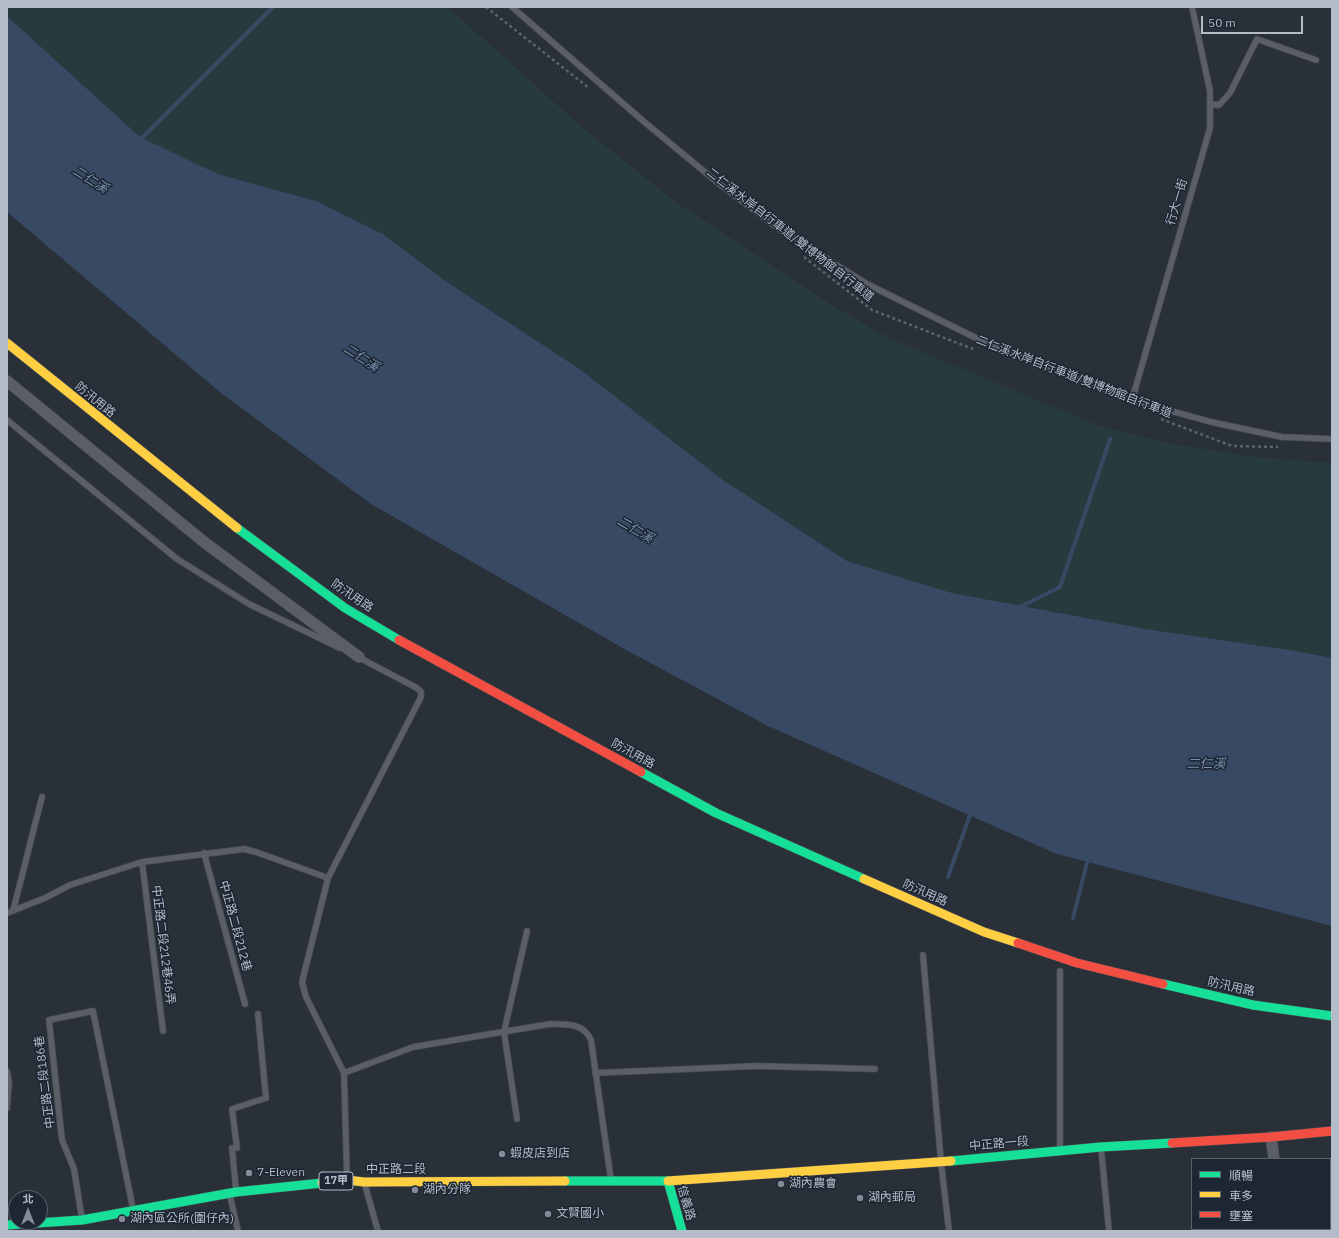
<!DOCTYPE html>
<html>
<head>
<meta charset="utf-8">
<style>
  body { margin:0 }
  #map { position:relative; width:1339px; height:1238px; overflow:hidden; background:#2a3038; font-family:"IBM Plex Sans","Noto Sans TC",sans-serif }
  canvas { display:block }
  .frame { position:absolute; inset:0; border:8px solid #b4bcc9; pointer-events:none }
  .legend { position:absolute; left:1191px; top:1158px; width:140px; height:72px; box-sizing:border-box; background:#1d2633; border:1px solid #59626f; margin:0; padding:5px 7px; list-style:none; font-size:12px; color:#b4bcc9 }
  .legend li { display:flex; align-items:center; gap:8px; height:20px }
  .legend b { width:20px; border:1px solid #59626f }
  .north { position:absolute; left:8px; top:1190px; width:40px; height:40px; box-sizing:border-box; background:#1d2633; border:1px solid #59626f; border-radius:50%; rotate:0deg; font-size:11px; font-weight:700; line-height:16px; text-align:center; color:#b4bcc9 }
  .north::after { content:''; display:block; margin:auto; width:14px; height:18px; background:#848b96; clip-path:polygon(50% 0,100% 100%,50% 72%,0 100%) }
  .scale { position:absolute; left:1201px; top:16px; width:102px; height:18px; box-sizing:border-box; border:2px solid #b4bcc9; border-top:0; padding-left:5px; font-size:12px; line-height:14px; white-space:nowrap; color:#b4bcc9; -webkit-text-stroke:3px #1d2633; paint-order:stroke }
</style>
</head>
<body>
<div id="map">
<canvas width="1339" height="1238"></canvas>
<div class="frame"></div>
<ul class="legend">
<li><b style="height:5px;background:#16e098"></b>順暢</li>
<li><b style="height:5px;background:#ffcf43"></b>車多</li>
<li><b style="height:5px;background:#f24e42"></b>壅塞</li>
</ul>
<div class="north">北</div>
<div class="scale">50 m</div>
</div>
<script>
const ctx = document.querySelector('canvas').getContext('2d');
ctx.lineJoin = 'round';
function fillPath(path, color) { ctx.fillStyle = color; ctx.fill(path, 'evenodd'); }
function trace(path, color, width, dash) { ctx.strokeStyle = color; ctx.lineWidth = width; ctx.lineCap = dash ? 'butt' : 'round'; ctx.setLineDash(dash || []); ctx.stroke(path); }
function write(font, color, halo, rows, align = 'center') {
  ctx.font = font + ' "IBM Plex Sans","Noto Sans TC",sans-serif'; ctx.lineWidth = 3; ctx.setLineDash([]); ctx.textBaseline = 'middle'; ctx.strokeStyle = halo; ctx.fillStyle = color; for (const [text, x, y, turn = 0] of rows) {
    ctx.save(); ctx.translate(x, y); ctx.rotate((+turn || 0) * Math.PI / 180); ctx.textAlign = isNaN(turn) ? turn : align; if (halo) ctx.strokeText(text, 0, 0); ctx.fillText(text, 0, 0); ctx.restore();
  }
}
fillPath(new Path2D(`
  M7 7H448L583 128 676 202 831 305 889 338 1100 426 1167 443 1254 457 1332 463V658L1296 651 1146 629 952 593 847 561 723 480 581 370 444 280 383 234 316 201 218 174 140 137 7 16Z`), '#273a3e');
fillPath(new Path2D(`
  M7 16 140 137 218 174 316 201 383 234 444 280 581 370 723 480 847 561 952 593 1146 629 1296 651 1332 658V926L1057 854 768 726 628 651 371 504 221 393 7 212Z`), '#384963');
trace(new Path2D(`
  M139 141 273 7
  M1018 608 1060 587 1110 439
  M948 877 971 812
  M1073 918 1088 859`), '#384963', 4);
const lane = new Path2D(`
  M512 7 642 120 718 183 776 227 867 284 980 340 1132 400 1211 422 1282 437 1332 439
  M1211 104 1219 105 1230 93 1257 39 1316 60
  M1132 400 1210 128V91L1192 7
  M7 420 177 559 249 604 340 648
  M204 853 245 1004
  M142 862 163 1031
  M13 911 42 797
  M7 913 45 898 70 885 142 862 244 849 256 852 328 878
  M923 955 941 1162 949 1231
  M1060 971V1149
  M7 1071 9 1082 7 1108
  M344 1073 413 1047 550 1024C565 1024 584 1023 591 1040L611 1180
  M595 1073 757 1066 875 1069
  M517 1119 504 1032 527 931
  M1101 1148 1109 1231
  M347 1178 344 1073 306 997 302 982 328 878 421 697V692L417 688 358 657
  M365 1185 378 1231
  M236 1190 232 1148H237L232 1109 266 1098 258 1014
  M230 1196 238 1231
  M82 1219 74 1169 62 1140 49 1020 93 1011 133 1209`);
const street = new Path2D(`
  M7 381 204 542 359 657
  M1271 1137 1274 1159
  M1283 1229V1231`);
const fast = new Path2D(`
  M237 528 345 608 399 640
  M641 772 716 813 864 879
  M1163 984 1253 1005 1332 1016
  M951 1161 1101 1147 1172 1143
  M565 1181H668L682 1231
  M7 1225 82 1220 236 1192 322 1183`);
const slow = new Path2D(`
  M7 343 237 528
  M864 879 984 932 1018 943
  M668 1181 951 1161
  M322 1183 347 1180 364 1182 565 1181`);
const jam = new Path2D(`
  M399 640 641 772
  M1018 943 1077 963 1163 984
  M1172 1143 1271 1137 1332 1131`);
trace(lane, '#484c53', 7);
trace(street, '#484c53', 12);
trace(fast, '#484c53', 10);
trace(slow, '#484c53', 10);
trace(jam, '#484c53', 10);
trace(new Path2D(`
  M486 7 589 88
  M804 257 872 310 973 349
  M1161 419 1232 446 1278 447`), '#5d636a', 2.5, [3, 3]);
trace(lane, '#5a5e66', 5.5);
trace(street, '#5a5e66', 11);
trace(fast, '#16e098', 9);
trace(slow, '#ffcf43', 9);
trace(jam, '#f24e42', 9);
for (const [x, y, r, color] of [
  [502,1154,4,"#848b96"],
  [249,1173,4,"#848b96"],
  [781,1184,4,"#848b96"],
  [415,1190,4,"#848b96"],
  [860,1198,4,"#848b96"],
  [548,1214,4,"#848b96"],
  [122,1219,4,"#848b96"]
]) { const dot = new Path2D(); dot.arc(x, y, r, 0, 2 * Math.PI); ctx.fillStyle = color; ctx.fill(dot); trace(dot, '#1d2633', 1.5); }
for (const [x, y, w] of [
  [336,1181,34]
]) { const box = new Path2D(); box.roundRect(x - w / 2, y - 9, w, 18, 3); ctx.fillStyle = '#1d2633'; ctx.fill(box); trace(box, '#b4bcc9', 1); }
write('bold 11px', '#b4bcc9', null, [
  ["17甲",336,1181]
]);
write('12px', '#b4bcc9', '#1d2633', [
  ["行大一街",1177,202,-74],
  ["二仁溪水岸自行車道/雙博物館自行車道",790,235,38],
  ["二仁溪水岸自行車道/雙博物館自行車道",1074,377,21],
  ["防汛用路",95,400,39],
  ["防汛用路",352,596,34],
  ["防汛用路",633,754,29],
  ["防汛用路",925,893,24],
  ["中正路二段212巷",235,926,75],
  ["中正路二段212巷46弄",163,945,83],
  ["防汛用路",1231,987,13],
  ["中正路二段186巷",45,1082,-97],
  ["中正路一段",999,1144,-5],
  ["中正路二段",396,1170],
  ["信義路",686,1203,74]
]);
write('12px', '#b4bcc9', '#1d2633', [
  ["蝦皮店到店",510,1154],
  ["7-Eleven",257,1173],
  ["湖內農會",789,1184],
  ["湖內分隊",423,1190],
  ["湖內郵局",868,1198],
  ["文賢國小",556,1214],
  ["湖內區公所(圍仔內)",130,1219]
], 'left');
write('italic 13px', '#7c92b1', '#1d2633', [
  ["二仁溪",90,180,32],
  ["二仁溪",361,358,33],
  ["二仁溪",635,530,30],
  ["二仁溪",1206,764]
]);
</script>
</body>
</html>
